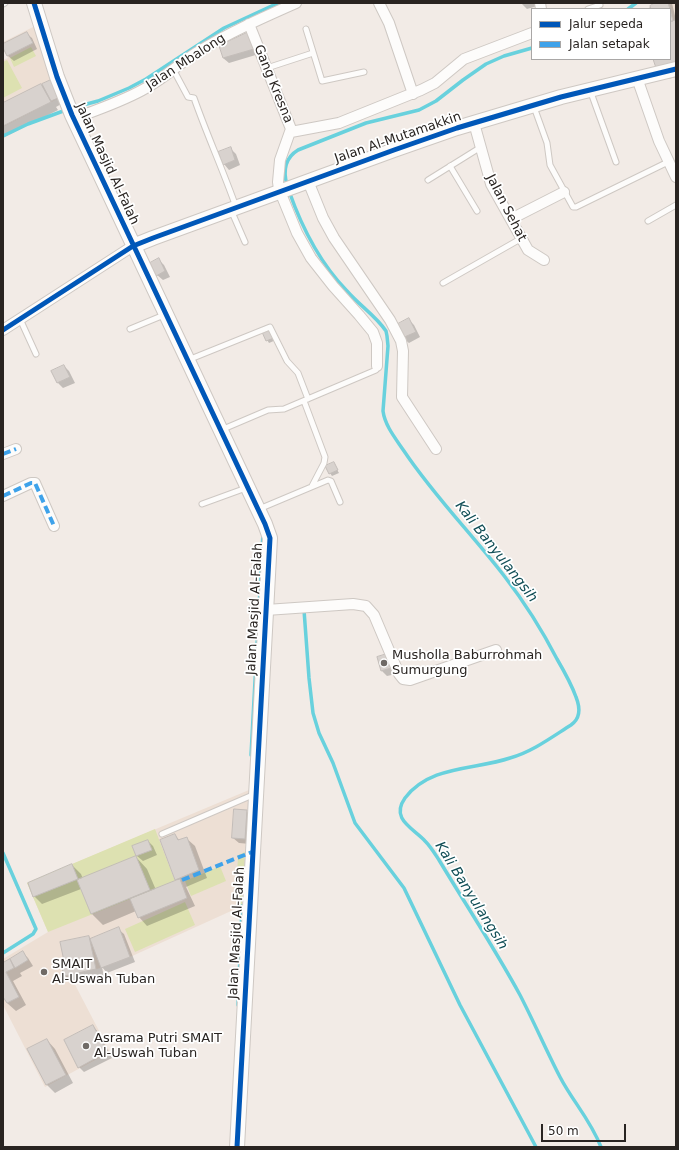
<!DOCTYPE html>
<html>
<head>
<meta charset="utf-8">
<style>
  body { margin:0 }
  #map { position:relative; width:679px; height:1150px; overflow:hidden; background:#f2ebe6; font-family:"DejaVu Sans",sans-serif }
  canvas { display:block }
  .frame { position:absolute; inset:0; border:4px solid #292421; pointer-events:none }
  .legend { position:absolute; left:531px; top:8px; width:140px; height:52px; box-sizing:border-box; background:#fff; border:1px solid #a9a7a6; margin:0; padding:5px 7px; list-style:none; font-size:12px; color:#292421 }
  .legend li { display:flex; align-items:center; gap:8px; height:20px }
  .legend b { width:20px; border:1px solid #a9a7a6 }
  .scale { position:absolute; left:541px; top:1124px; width:85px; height:18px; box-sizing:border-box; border:2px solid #292421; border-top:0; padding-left:5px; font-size:12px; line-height:14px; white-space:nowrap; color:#292421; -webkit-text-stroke:3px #fff; paint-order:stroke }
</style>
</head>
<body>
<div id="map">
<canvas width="679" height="1150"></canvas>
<div class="frame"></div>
<ul class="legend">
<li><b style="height:5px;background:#0057b8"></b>Jalur sepeda</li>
<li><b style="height:5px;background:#3ea2ea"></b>Jalan setapak</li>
</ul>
<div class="scale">50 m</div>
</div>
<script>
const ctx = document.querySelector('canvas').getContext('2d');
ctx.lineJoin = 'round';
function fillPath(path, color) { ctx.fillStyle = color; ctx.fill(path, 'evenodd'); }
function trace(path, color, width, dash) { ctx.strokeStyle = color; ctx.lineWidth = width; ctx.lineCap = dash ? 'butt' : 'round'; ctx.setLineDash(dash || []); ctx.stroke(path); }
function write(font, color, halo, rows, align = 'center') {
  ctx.font = font + ' "DejaVu Sans",sans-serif'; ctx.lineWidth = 3.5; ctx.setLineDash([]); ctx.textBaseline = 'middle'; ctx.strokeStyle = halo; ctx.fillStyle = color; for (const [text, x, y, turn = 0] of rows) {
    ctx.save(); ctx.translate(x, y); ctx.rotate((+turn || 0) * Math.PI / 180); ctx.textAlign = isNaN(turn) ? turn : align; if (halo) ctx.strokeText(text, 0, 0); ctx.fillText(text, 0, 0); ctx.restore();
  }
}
fillPath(new Path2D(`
  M669 3H676V20L673 21Z
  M35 26 59 98 3 127V60L8 58 3 49V42Z
  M249 790 242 906 130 957 101 968 70 975 110 1052 45 1087 3 1005V959L48 932 27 883Z`), '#eddfd4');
fillPath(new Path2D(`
  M31 47 36 56 14 67 10 58Z
  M7 60 22 88 3 98V62Z
  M155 829 175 881 48 932 27 883Z
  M245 852 244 875 237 878 238 855Z
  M220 866 226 881 191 896 185 881Z
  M243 885 242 906 236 909 237 888Z
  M185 902 195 925 135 952 125 929Z`), '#dde1b1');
fillPath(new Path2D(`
  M521 3H540L541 5 527 9Z
  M657 3H672L676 20V77L668 79 657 68 654 59H670V9H647Z
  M26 33 32 38 37 49 14 61 8 56 3 45Z
  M249 33 259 54 229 63 223 58Z
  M51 81 63 103 56 107 58 110 3 138V104Z
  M230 148 236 154 240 165 229 170 224 164Z
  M159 260 164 265 170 277 163 280 157 275Z
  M409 320 414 325 420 337 409 343 403 338Z
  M269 330 276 340 269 343 263 333Z
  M64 366 69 371 75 383 63 388 58 383 52 371Z
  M333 463 339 473 332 476 330 473Z
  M387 655 396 674 387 676 382 671 378 657Z
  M246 811 252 816 250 844 239 843 233 838Z
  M175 835 180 841 186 838 195 846 207 878 186 887 195 906 147 926 139 917 136 911 103 925 92 914 81 889 42 904 34 896 72 865 81 874 83 879 136 857 147 869 156 890 178 881 176 879Z
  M148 841 153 846 157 855 143 861 137 856 134 847Z
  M118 929 124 934 135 962 107 973 102 967 104 977 73 984 65 976 63 968 66 967 89 937 91 939Z
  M23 953 28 958 33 966 20 973 22 976 13 981 26 1005 16 1011 7 1003 3 995V964L9 960 13 964Z
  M93 1026 98 1032 112 1058 84 1072 79 1067Z
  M47 1040 55 1049 73 1083 55 1093 47 1085Z`), '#0003');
trace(new Path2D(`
  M628 9 636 3
  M72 108 98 101 129 88 146 79 224 28 278 3
  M3 136 28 124 66 110
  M287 185C283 171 285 158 298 150L366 123 419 110 436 101 463 80 486 64 504 56 532 48
  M289 191C302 228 320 263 347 291 359 305 376 316 386 331L387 336 388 346 383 411C385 426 396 439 404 451 434 496 472 534 505 577 525 603 542 630 557 659 564 671 571 683 576 697 580 707 581 718 571 725 552 737 532 752 510 758 475 770 430 765 405 798 390 819 413 828 425 841 431 847 435 854 439 860 466 905 495 949 520 995 534 1022 546 1050 560 1077 573 1102 590 1119 601 1147
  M304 610 309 678 313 713 319 733 333 763 355 823 404 888 460 1005 536 1147
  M251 755 263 533
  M3 853 36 929 33 934 3 953
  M238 1005 242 906`), '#68d1dd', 3.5);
const building = new Path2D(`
  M655 3H668L670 9H651L650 6Z
  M670 10 673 21 670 22Z
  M676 20V63L656 68 653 59H670V22Z
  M27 32 33 43 7 56 3 48V44Z
  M249 32 254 49 223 58 219 46Z
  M51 80 58 98 51 101 42 84Z
  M41 84 51 102 3 126V103Z
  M231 147 235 160 223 165 218 152Z
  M159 258 165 271 156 276 150 263Z
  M409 318 416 332 402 338 396 325Z
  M270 329 274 338 266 341 262 332Z
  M64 365 70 377 57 383 51 371Z
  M334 462 338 470 329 474 325 466Z
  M387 654 391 668 381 671 377 657Z
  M234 809 247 810 245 839 232 838Z
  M175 834 178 840 187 837 199 870 175 880 160 840Z
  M148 840 152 850 136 856 132 846Z
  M136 856 150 890 91 914 77 880Z
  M72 864 78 879 33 897 28 883Z
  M180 879 187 898 138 918 130 899Z
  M119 927 130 957 101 968 90 939Z
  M89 936 96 969 64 976 62 967 65 966 60 942Z
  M23 951 28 960 15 968 10 959Z
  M10 959 14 968 6 972 19 997 7 1003 3 997V963Z
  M93 1025 107 1052 78 1068 64 1040Z
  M47 1039 66 1075 46 1085 27 1049Z`);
fillPath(building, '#d8d2ce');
trace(building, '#c3bdb9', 1);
const lane = new Path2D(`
  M3 4 5 3
  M588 9 600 5
  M306 29 322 81 364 72
  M267 68 313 53
  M173 69 188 97 194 98C207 135 223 170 236 207
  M590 90 616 162
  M534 107 547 143 550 165 573 207H576L668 162
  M450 166 477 211
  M428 180 481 147
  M231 210 245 242
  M648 221 676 205
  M443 283 522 238
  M20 319 36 354
  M130 329 164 315
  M188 360 270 327 287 361 298 373 308 399
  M304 401 325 457 324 463 312 486
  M221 430 268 410 284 409 376 370 377 366
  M202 504 246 488
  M259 509 328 480 331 481 340 502
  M162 834 255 794`);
const street = new Path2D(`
  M379 3 389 23 413 94
  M540 3 541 9
  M249 24 291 129 280 160 278 182 279 189 297 233 311 258 333 286 359 315 373 332 377 343V366
  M637 78 659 141 676 177
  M74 119C98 109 124 101 146 88 164 78 179 64 196 53 228 33 262 18 296 3
  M474 123 491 184 528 250 544 260
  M291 132 339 123 421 90 435 83 464 59 532 33
  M308 181 323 218 334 238 390 320 401 341 403 351 402 397 436 449
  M511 219 564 192
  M3 330 133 246
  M3 454 16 449
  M3 496 31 483H35L54 526
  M266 610 353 604 366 606 374 615 399 674 403 679 410 680 496 650`);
const secondary = new Path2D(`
  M34 3 57 77 72 115 265 524 270 538 237 1147
  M133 246 153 238 394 150 457 128 561 97 676 69`);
trace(lane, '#cec8c3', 7);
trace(street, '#cec8c3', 12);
trace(secondary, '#cec8c3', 16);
trace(lane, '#fdfcfb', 5);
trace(street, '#fdfcfb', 10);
trace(secondary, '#fdfcfb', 14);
trace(new Path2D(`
  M3 454 16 449
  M3 496 31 483H35L54 526
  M182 880 252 852`), '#3ea2ea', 4, [8, 4]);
trace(new Path2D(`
  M34 3 57 77 72 115 265 524 270 538 237 1147
  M3 330 133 246 153 238 394 150 457 128 561 97 676 69`), '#0057b8', 5);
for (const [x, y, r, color] of [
  [384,663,4,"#6f6a66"],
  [44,972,4,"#6f6a66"],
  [86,1046,4,"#6f6a66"]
]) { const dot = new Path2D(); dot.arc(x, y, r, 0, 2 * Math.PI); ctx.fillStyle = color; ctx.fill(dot); trace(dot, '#fff', 1.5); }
write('13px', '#292421', '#fff', [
  ["Jalan Mbalong",186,62,-33],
  ["Gang Kresna",273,84,68],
  ["Jalan Al-Mutamakkin",398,138,-19],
  ["Jalan Masjid Al-Falah",107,164,65],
  ["Jalan Sehat",506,208,63],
  ["Jalan Masjid Al-Falah",255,609,-87],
  ["Jalan Masjid Al-Falah",237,933,-87]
]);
write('13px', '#292421', '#fff', [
  ["Musholla Baburrohmah",392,656],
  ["Sumurgung",392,671],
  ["SMAIT",52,965],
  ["Al-Uswah Tuban",52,980],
  ["Asrama Putri SMAIT",94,1039],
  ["Al-Uswah Tuban",94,1054]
], 'left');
write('italic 14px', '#114e56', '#fff', [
  ["Kali Banyulangsih",496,552,52],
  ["Kali Banyulangsih",471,896,58]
]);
</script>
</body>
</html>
